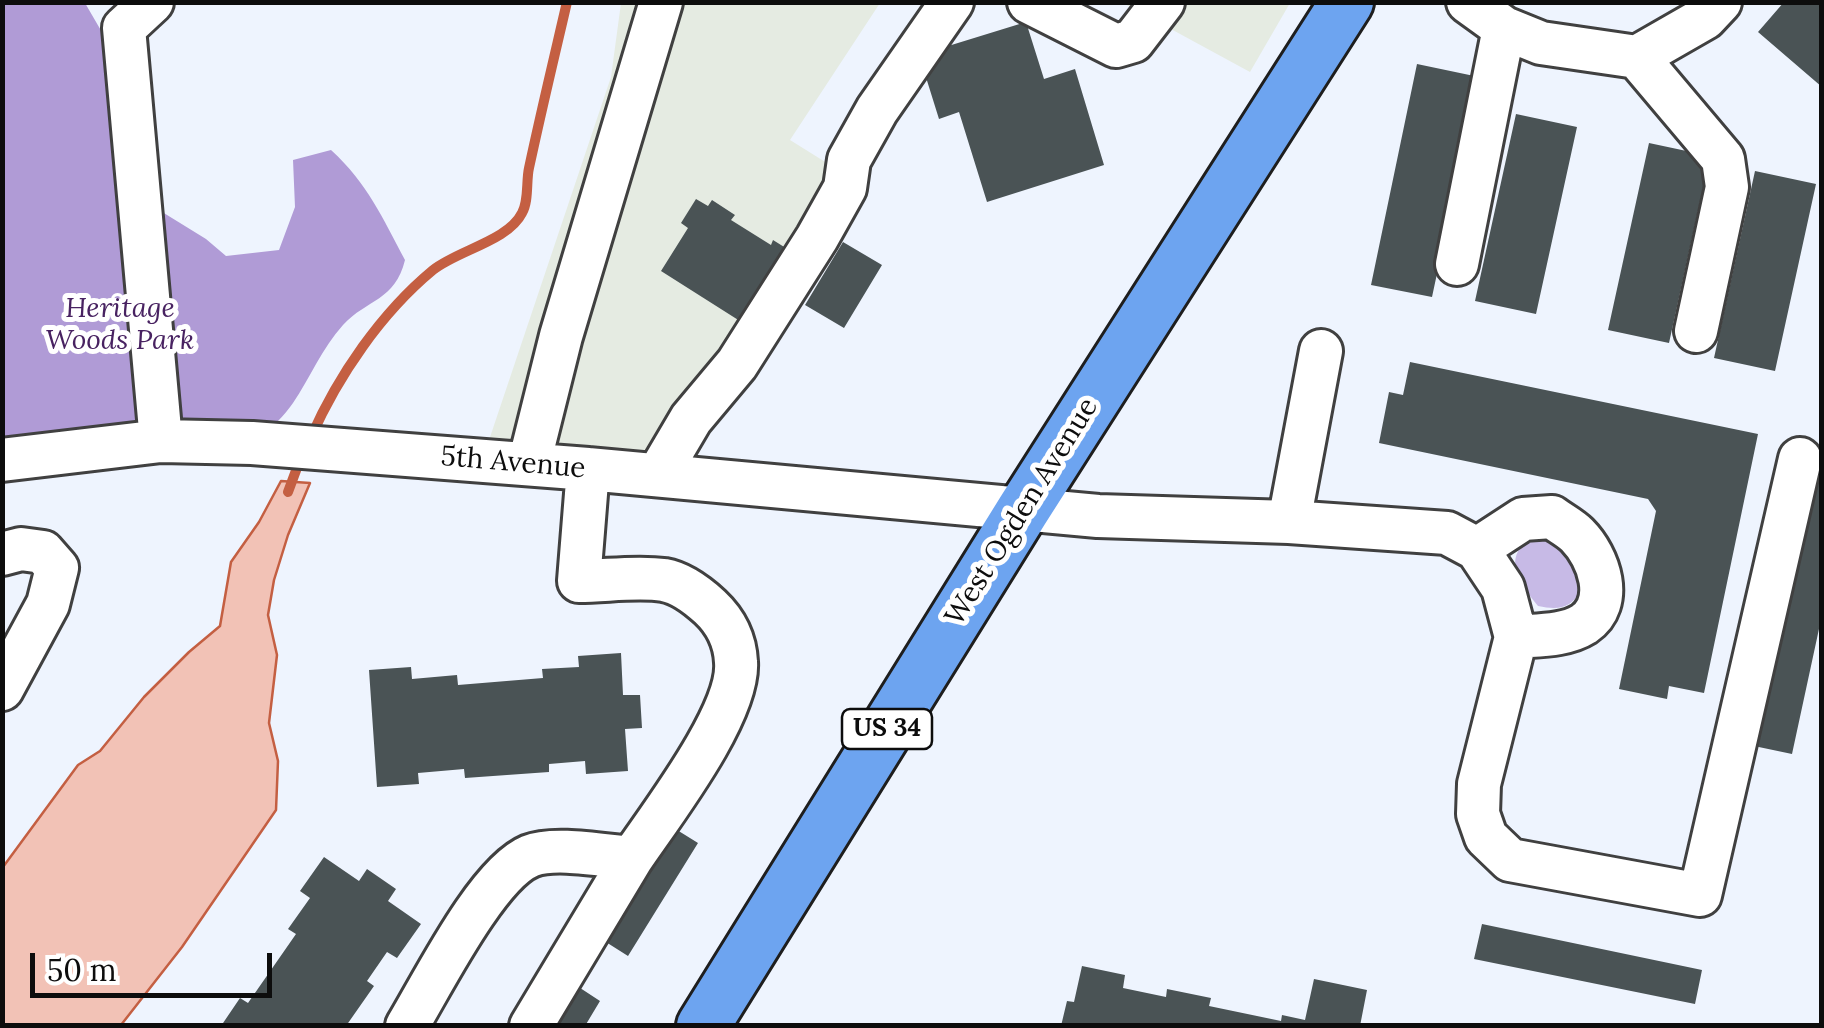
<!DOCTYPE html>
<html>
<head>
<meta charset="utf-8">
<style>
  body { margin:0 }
  #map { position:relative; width:1824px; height:1028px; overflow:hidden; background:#eef4fe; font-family:Lora,serif }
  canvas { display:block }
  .frame { position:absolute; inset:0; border:5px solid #0d0d0d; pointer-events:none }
  .scale { position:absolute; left:30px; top:953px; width:242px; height:45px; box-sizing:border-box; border:5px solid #0d0d0d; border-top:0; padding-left:12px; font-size:30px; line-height:35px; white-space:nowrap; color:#0d0d0d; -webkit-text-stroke:8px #fff; paint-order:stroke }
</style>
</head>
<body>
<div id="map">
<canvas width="1824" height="1028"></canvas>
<div class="frame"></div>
<div class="scale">50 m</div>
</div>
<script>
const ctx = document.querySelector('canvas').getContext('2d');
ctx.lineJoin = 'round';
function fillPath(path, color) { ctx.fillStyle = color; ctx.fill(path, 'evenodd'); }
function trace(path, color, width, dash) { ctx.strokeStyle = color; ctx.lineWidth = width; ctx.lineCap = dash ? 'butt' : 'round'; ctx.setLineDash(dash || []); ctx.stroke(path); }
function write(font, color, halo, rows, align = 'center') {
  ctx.font = font + ' Lora,serif'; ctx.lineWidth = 10; ctx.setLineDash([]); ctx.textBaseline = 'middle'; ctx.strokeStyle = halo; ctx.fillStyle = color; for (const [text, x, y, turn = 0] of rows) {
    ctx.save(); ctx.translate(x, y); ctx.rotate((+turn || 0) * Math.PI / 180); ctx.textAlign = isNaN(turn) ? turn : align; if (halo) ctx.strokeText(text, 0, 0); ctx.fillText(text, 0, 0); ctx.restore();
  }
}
fillPath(new Path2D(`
  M621 3H880L790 140 859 183 687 465 483 458 611 77Z
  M1123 3H1290L1250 72Z`), '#e5ebe2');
fillPath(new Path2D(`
  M1538 533 1573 554 1581 590C1571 609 1558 610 1538 606 1516 579 1500 555 1538 533Z`), '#c7bae6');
fillPath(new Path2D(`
  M3 3H85L117 58 133 194 206 239 226 256 279 250 295 207 293 160 331 150C368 184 382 217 405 260 395 301 367 299 343 325 322 348 310 378 293 403 284 416 272 427 261 438L3 458Z`), '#b09bd6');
const water = new Path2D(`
  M281 481 310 483 288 535 274 580 268 615 277 655 269 723 278 761 276 810 182 947 121 1025H3V867L78 765 100 751 144 697 189 652 220 626 231 562 259 522Z`);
fillPath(water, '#f2c2b6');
trace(water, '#c45f42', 2.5);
trace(new Path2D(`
  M311 437C338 376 381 313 433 270 458 250 508 241 522 213 529 201 526 181 529 168 541 112 554 58 567 2
  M288 492 301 457`), '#c45f42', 10);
fillPath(new Path2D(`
  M1784 2H1816L1822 8V87L1758 32Z
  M1026 22 1044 79 1075 69 1104 165 987 202 959 112 939 119 919 55Z
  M1417 64 1479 77 1432 297 1371 285Z
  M1516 114 1577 127 1536 314 1475 301Z
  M1649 143 1710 156 1669 343 1608 330Z
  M1755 171 1816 184 1775 371 1714 358Z
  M696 199 708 206 712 200 735 215 731 220 771 245 773 240 789 250 743 323 661 271 688 228 681 223Z
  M843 242 882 265 844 328 805 305Z
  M1410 362 1758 434 1704 693 1669 686 1667 699 1619 689 1656 511 1648 499 1379 443 1389 392 1403 395Z
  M1817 451 1822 452V615L1792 754 1754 746Z
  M621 653 623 695H640L642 728 625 729 628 771 586 774 585 761 549 764V772L465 778 464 769 418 773 419 784 377 787 369 670 411 667 412 679 457 675 458 685 543 678 542 669 579 667 578 656Z
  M669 825 698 843 628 956 598 937Z
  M324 857 359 881 367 869 396 889 388 901 421 924 397 958 387 952 367 981 374 986 346 1026H221L240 998 248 1003 296 934 288 929 310 898 300 891Z
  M1482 924 1702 970 1695 1004 1474 959Z
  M1082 966 1125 975 1123 988 1166 997 1167 989 1211 998 1209 1006 1281 1021 1282 1015 1305 1020 1314 979 1367 990 1360 1026H1061L1067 1001 1074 1002Z
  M571 982 600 1001 585 1026H544Z`), '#4a5355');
const minor = new Path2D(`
  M152 2 124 28 161 441
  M1029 2 1116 46 1133 41 1163 2
  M1468 2 1504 28 1541 43 1637 57
  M1637 57 1723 159 1727 187 1696 331
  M1637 57 1705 18 1720 2
  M1457 264 1504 28
  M2 460 161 441 252 443 588 469 1098 516 1289 522 1447 533 1477 549 1503 588 1516 637 1479 784 1478 814 1486 837 1510 860 1700 895 1800 459
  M529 464 561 336 661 2
  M658 475 691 419 737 364 817 238 845 188 849 160 877 110 952 2
  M1289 522 1321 351
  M1477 549 1523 519 1552 517C1560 523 1570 528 1577 535 1599 557 1615 603 1584 624 1565 636 1538 635 1516 637
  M2 554 21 549 43 552 57 568 48 604 2 689
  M407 1026C433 983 487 874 530 856 555 846 605 856 632 858 661 815 740 713 736 662 735 641 726 622 710 607 698 596 681 583 664 580 637 576 606 581 579 581L588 469
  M531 1026 632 858`);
const major = new Path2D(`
  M703 1026 1023 510 1347 2`);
trace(minor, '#404040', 48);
trace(major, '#1e1e1e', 58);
trace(minor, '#fff', 42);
trace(major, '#6da4f0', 52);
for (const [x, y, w] of [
  [887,729,90]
]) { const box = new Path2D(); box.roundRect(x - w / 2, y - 20, w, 40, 8); ctx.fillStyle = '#fff'; ctx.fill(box); trace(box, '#0d0d0d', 2.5); }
write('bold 25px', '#0d0d0d', null, [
  ["US 34",887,729]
]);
write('italic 28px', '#482261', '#fff', [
  ["Heritage",120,309],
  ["Woods Park",120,341]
]);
write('28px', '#0d0d0d', '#fff', [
  ["5th Avenue",513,463,5],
  ["West Ogden Avenue",1022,512,-58]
]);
</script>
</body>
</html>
